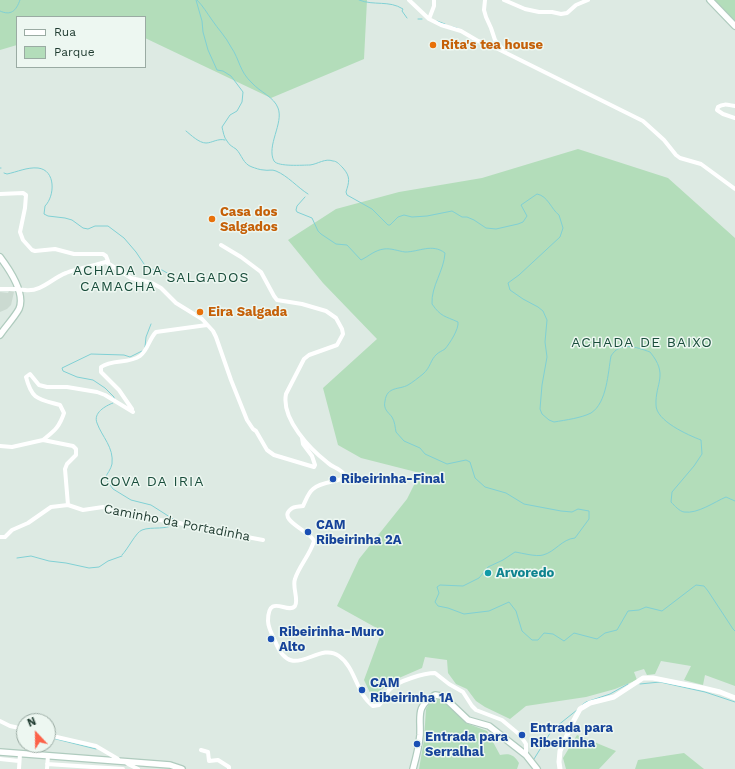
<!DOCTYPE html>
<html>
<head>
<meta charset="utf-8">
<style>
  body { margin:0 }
  #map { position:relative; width:735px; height:769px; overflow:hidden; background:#ddeae3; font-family:"Work Sans",sans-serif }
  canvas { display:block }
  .legend { position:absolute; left:16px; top:16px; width:130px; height:52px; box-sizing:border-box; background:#edf7f1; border:1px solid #9aaba3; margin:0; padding:5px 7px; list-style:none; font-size:12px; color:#1e3a2f }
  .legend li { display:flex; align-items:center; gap:8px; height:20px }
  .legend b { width:20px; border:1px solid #9aaba3 }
  .north { position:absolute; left:16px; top:713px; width:40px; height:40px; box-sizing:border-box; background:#edf7f1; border:1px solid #9aaba3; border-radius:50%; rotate:338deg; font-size:11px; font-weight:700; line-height:16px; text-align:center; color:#1e3a2f }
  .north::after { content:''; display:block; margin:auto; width:14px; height:18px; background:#fc6249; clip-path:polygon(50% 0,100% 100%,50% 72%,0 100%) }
</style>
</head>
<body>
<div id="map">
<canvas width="735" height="769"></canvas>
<ul class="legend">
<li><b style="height:5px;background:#fff"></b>Rua</li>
<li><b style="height:11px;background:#b3ddba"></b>Parque</li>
</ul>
<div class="north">N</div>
</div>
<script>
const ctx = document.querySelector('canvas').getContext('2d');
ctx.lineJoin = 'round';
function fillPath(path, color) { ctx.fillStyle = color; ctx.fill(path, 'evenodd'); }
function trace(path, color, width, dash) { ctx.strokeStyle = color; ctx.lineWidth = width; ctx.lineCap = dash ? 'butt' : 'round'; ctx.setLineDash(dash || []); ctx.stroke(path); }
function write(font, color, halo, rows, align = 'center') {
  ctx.font = font + ' "Work Sans",sans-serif'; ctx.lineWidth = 3; ctx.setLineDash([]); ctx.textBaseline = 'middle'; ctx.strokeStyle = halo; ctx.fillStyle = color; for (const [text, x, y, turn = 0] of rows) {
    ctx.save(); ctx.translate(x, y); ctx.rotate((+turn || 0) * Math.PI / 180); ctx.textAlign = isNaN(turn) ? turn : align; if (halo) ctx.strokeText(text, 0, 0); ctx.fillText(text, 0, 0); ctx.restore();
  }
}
fillPath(new Path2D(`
  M9 291 14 292 11 305 7 309 0 312V292L8 293Z`), '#cbdad1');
fillPath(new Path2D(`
  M0 0H367L364 59 271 98 145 38V17H17V45L0 50Z
  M712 0H735V26Z
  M578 149 668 178 735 238V686L705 675 703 685 684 680 691 666 661 661 655 674 647 675 644 669 634 672 637 680 615 689 586 697 526 706 510 719 485 707 476 701 467 689 456 684 448 673 447 660 425 657 422 668 392 681 372 697 364 680 382 631 337 606 359 559 407 499 420 473 361 458 338 445 323 388 377 339 323 283 288 240 336 209 399 192 482 178Z
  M440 699 446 703 466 723 487 731 500 755C510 753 514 755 519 763L517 769H419L424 740 426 709 431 701Z
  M577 735 616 751 599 769H566L563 758Z
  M684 753 704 769H635L638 760Z`), '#b3ddba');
trace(new Path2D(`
  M196 0 202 21 203 32 208 50 217 70 223 71 231 76 243 92 242 102 237 111 230 115 222 127C223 131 224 138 227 141 229 145 233 147 236 149 242 155 243 164 252 167 255 168 260 170 264 170 268 171 272 169 276 171 288 176 297 187 308 194
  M197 0C203 6 207 13 212 20 218 29 226 37 231 47 240 60 239 71 252 83 260 92 274 97 278 108 284 123 266 146 274 161 278 167 303 165 310 165 318 164 325 158 333 161 337 161 340 165 343 168 351 177 349 182 346 192L347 195 372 209 388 225H390L398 217 404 215 412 217 427 216 452 211 462 217H467L474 220 486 228 496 229 518 224 523 222 527 216 521 205 537 194C548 196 551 209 559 215L563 228 560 237 519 275 508 283 510 290 523 299 538 307 543 311 547 320 545 342 547 357 542 385 540 409 542 414 549 420 554 422C566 420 581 418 591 413 607 403 608 372 611 356 620 341 636 347 650 352 669 375 655 383 656 405 656 421 688 435 701 440L702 454 694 466 672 492 671 502C675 506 679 511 684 512 698 514 714 502 726 497L735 501
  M359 0C374 6 389 0 403 9L402 11 407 18
  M0 11C11 16 16 11 20 0
  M418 19H422
  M437 21 445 24
  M453 27 457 28
  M186 131C191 135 199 143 206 143 212 143 218 138 225 140
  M0 168H1
  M4 173 7 174C17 172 27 167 38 168 56 170 55 196 45 206L44 214 48 216 65 218 72 220 83 228 88 229 95 226H108L124 238 136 252 146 267 155 270H162L169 274
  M305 197 297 206 296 210 297 212 312 218 318 231 321 234 336 244 347 245 361 260C369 256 375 250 384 249 391 248 398 251 405 252 419 252 432 243 445 253 444 271 431 286 432 304 441 317 445 316 458 322 459 329 450 343 445 349 442 351 439 352 437 354 430 360 431 367 423 374 418 378 413 382 408 385 399 390 387 386 385 401 383 409 388 412 392 417 395 422 395 427 396 432L404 441 420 448 425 454 447 464 466 460 470 462 475 478 485 487 506 493 524 504 561 511 572 512 578 509 589 511V519L575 538C562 539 555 552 543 555 536 557 522 553 515 552L503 560 488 567 479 578 463 586 440 585 437 587 439 593 435 602 438 606 448 608 464 614 489 611 509 602 516 611 522 631 532 640H538L544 633 553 634 564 641 574 633 597 639 605 633 617 630 628 611 639 610 646 607 662 611 696 585 704 586 708 591 733 629 735 631
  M145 347 146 337 151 324
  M114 400V397L105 388 93 380 77 377 63 371 62 368 91 354 124 355 130 357 142 351
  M113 403C105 406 93 413 97 423 102 437 114 447 112 464 111 469 107 474 105 478L113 489 131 500 151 505 173 519
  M122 555C128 549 136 532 142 530 152 526 167 531 176 523
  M17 558 31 556 49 561 66 563 89 568 99 567 108 561 122 556
  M640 684 660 682 705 692 735 702
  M582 705 586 702 610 694 628 684
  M48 737 96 749
  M534 759 552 730 577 710`), '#80d0d4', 1);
const secondary = new Path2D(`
  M710 0 735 26
  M0 257C9 269 26 293 19 309 14 318 6 326 0 335
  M0 752 170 765 182 769
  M413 769C416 758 419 747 420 735 421 716 415 707 435 695L441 696 447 700 468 720 489 726 526 755 537 769`);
trace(secondary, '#afcbbe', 8);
trace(new Path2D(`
  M409 0 429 19 441 25 461 31 478 41 488 44 643 121 664 140 676 155 680 158 701 164 735 189
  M485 0 484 10 486 17 491 28 495 40 506 53
  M504 0 525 9 539 12H552L561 14 567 13 576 5 588 0
  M429 19 434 6V0
  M735 106C728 105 724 103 718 107L717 110 723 114 735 118
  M0 194 23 193 26 195 25 208 20 232 23 240 32 250 35 251 55 249 74 254H103L106 256 108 261 106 262
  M221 245 241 257 261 272 274 296 277 300 302 304 326 311 336 318 342 329 343 334 337 345 309 355 304 359 286 394C281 419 310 449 328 463 332 467 339 468 343 473L344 477C341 482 322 481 313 489 308 493 306 500 303 506 299 507 294 506 291 509 276 520 312 532 314 541 310 555 299 566 295 579 292 587 299 600 295 606 288 615 268 592 268 621 268 627 272 635 275 641 292 685 317 640 339 656 356 668 356 694 373 706L379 705C384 700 386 693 390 689 398 681 424 673 435 673L449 684 463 692 472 706 476 710 502 720 520 735 526 744V755
  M0 289H14
  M25 290C42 292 52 278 66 273 78 268 93 266 106 262L131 278 152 283 161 288 176 303 202 319 213 331 216 337 231 380 247 420 253 429 256 431 267 450 274 455 314 467 315 465 312 456 303 444 302 438
  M132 409 119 390 101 372V367C112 359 129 364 140 356 148 350 149 339 156 332L207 325
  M43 440C54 431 59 428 64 413L60 405C38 399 32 400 26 377L30 374 39 385 47 387H67L97 392 105 395 133 412
  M0 446 12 447 43 440 73 446 76 449V455L67 464 65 469 68 505
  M0 537H5L12 530 28 523 51 507 68 505 83 510 103 507 115 511 145 515 159 520 176 522 194 527 206 526 220 532 263 540
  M0 721 10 726 24 729
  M48 735 96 746 118 759V761
  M201 750 208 752 209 761 218 760 229 767V769
  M0 759 19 761
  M126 762 128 764 138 769
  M47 764 123 769
  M19 769 20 754
  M47 769 48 755`), '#fff', 4);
trace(new Path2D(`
  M560 769 559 762 560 751 573 722 580 709 590 703 614 697 643 678H653L703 688 720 692 735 698`), '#fff', 5);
trace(secondary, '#fff', 5.5);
trace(new Path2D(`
  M14 289 25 290`), '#fff', 4);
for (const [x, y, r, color] of [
  [433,45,4,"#e8710a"],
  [212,219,4,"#e8710a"],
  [200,312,4,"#e8710a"],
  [333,479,4,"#1a4fb4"],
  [308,532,4,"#1a4fb4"],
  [488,573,4,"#0f9aa8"],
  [271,639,4,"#1a4fb4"],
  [362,690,4,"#1a4fb4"],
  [522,735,4,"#1a4fb4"],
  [417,744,4,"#1a4fb4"]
]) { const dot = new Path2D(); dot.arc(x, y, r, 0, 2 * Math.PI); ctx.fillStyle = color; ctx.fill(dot); trace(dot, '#edf7f1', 1.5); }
write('bold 13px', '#c56008', '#edf7f1', [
  ["Rita's tea house",441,45],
  ["Casa dos",220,212],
  ["Salgados",220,227],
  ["Eira Salgada",208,312]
], 'left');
write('bold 13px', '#164399', '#edf7f1', [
  ["Ribeirinha-Final",341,479],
  ["CAM",316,525],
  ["Ribeirinha 2A",316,540],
  ["Ribeirinha-Muro",279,632],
  ["Alto",279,647],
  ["CAM",370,683],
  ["Ribeirinha 1A",370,698],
  ["Entrada para",530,728],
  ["Ribeirinha",530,743],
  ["Entrada para",425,737],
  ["Serralhal",425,752]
], 'left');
write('13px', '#1e3a2f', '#edf7f1', [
  ["Caminho da Portadinha",177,523,11]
]);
write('bold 13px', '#0d838f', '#edf7f1', [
  ["Arvoredo",496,573]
], 'left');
ctx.letterSpacing = '1px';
write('14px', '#194d3b', '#edf7f1', [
  ["ACHADA DA",118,271],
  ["CAMACHA",118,287],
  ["SALGADOS",208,278],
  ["ACHADA DE BAIXO",642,343],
  ["COVA DA IRIA",152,482]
]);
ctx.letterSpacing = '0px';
</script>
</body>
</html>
